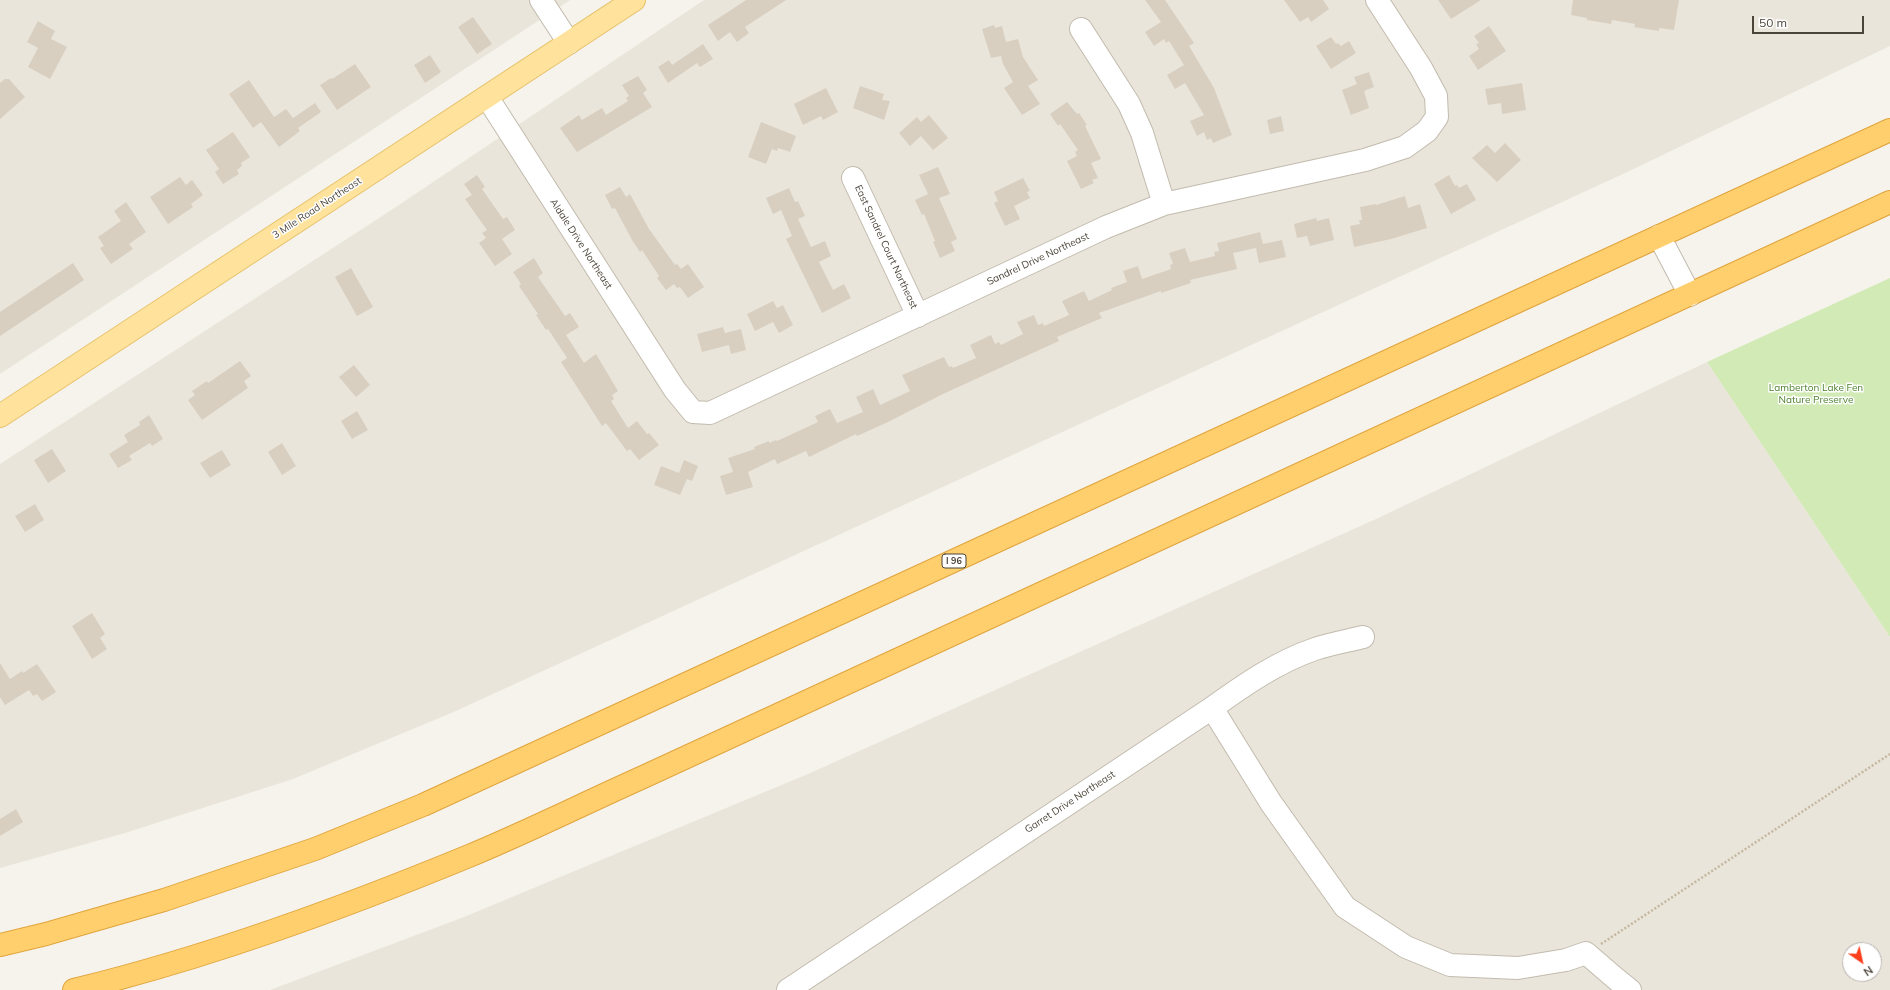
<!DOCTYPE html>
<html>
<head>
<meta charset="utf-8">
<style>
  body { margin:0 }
  #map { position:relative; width:1890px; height:990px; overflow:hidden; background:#f6f3ec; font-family:Mulish,sans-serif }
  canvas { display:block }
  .north { position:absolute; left:1842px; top:942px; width:40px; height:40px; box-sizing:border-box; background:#fff; border:1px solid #b7b4b0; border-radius:50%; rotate:146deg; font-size:11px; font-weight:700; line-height:16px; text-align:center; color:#4b4439 }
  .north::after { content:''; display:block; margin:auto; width:14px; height:18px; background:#fc3f1d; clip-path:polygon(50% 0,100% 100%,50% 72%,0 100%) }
  .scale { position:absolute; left:1752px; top:16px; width:112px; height:18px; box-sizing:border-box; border:2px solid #4b4439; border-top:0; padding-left:5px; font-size:12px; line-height:14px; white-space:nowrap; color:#4b4439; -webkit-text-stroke:3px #fff; paint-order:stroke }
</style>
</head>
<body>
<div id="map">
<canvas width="1890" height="990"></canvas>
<div class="north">N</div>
<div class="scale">50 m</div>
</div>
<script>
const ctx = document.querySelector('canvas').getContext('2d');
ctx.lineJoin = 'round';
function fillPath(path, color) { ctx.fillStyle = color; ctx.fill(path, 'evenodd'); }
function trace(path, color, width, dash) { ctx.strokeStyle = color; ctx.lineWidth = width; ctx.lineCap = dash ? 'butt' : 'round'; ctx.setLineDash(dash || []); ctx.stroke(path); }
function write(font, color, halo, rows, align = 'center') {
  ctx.font = font + ' Mulish,sans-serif'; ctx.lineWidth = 3; ctx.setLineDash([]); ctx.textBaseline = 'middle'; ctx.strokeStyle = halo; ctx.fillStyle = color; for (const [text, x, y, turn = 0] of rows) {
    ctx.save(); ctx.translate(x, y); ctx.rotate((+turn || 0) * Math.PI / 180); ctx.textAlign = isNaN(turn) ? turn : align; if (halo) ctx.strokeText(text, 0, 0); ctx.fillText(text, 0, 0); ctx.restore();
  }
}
fillPath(new Path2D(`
  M0 0H570L0 374Z
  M704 0H1890V46L1623 174 456 711 293 779 125 833 0 868V464L396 207Z
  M1707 362 1890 637V990H270L464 917 808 774 1376 519ZM1850 950H1874V974H1850Z`), '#eae5da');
fillPath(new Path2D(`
  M1890 278V637L1707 362Z`), '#d2eab5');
fillPath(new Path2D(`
  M746 0H786L745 27 749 33 737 42 730 32 718 41 708 25Z
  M1145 0H1165L1194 43 1189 46 1214 88 1232 135 1213 143 1211 138 1207 140 1204 132 1197 136 1190 121 1204 115 1185 83 1175 89 1167 75 1184 65 1169 41 1166 43 1164 39 1154 46 1145 32 1161 22Z
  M1284 0H1323L1329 9 1311 22 1308 17 1300 22Z
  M1438 0H1481L1451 19Z
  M1573 0H1679L1674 30 1659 28V31L1634 27 1635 24 1612 20 1611 24 1587 20V18L1571 15Z
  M473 17 492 44 477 54 458 27Z
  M38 21 55 31 51 39 67 47 50 79 28 67 38 48 27 42Z
  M994 25 995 28 1002 26 1006 42 1018 39 1023 57 1038 80 1028 86 1040 104 1022 115 1004 88 1013 82 1003 64 1001 56 991 58 982 29Z
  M1489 26 1506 51 1478 70 1469 56 1479 49 1476 44 1479 43 1474 36Z
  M1331 37 1336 44 1338 43 1341 46 1349 41 1356 53 1331 69 1316 46Z
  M703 44 713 59 700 67 697 63 668 83 658 67 669 60 672 65Z
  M430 55 441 72 425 83 414 65Z
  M355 64 371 87 337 110 320 85 331 78 332 79Z
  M1369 72 1374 87 1364 91 1369 108 1351 115 1342 90 1357 84 1354 77Z
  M638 76 647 90 643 93 652 107 577 152 560 128 579 115 582 120 602 108 606 115 628 101 626 98 629 96 622 85Z
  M5 79H9L25 97 0 119V83Z
  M249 80 274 117 286 109 293 118 315 103 321 112 298 128 300 131 279 147 261 122 253 128 229 94Z
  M1522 83 1526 110 1502 114 1501 103 1488 105 1485 89Z
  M860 86 884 94 882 100 890 101 884 120 853 108Z
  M826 88 838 112 823 120 821 116 803 125 794 104Z
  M1067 102 1077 114 1079 113 1087 125 1085 126 1101 159 1091 163 1098 178 1092 180 1094 183 1081 189 1067 161 1077 156 1075 152 1078 150 1060 124 1058 126 1050 114Z
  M929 115 948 138 933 150 921 136 910 146 899 133 917 117 921 122Z
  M1281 116 1284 131 1270 134 1267 120Z
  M761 122 796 136 790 152 778 148 777 151 772 149 766 164 748 157Z
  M233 132 250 157 241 163 242 166 237 170 239 174 223 184 215 172 219 169 206 150Z
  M1505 143 1521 160 1497 182 1472 158 1487 145 1495 153Z
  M938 167 950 194 939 198 957 239 951 242 955 251 940 258 933 242 935 241 924 214 922 215 915 200 928 194 919 175Z
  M477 175 485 187 482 189 503 219 507 217 515 230 502 239 512 254 495 266 479 243 486 238 482 233 487 230 465 199 472 195 464 184Z
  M1449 175 1455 186 1457 185 1459 188 1467 184 1476 200 1451 214 1434 184Z
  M180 177 186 185 192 180 203 195 191 204 193 207 168 224 150 197Z
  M1023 178 1030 191 1027 192 1030 198 1014 206 1020 219 1005 226 994 203 998 201 994 192Z
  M620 187 626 197 630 194 649 229 675 265 677 264 681 269 688 264 704 287 688 298 680 287 677 288 674 284 666 290 657 278 659 276 642 250 640 252 632 240 615 208 612 209 605 195Z
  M789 188 795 202 798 201 805 216 798 219 811 247 825 241 831 256 819 262 833 290 844 284 851 298 822 313 786 239 792 236 781 210 773 214 766 198Z
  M1405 196 1408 208 1420 204 1427 228 1391 239 1354 247 1350 226 1360 224 1359 220H1362L1360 207 1376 204V205Z
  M126 202 146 232 129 244 133 249 111 264 100 248 104 246 98 237 121 221 114 211Z
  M1316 218 1317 221 1329 218 1334 240 1310 246 1307 236 1297 238 1294 224Z
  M1260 232 1263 244 1282 240 1286 257 1259 263 1256 248 1233 253 1237 269 1190 280 1191 283 1161 293V291L1099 313 1102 318 1057 337 1059 341 943 394 888 422 857 436 856 434 809 457 806 451 777 464 775 459 748 472 753 487 726 495 720 476 733 472 728 458 755 449 754 447 769 441V443L776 440 777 441 818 422 815 416 830 409 837 423 863 412 856 397 873 389 880 405 910 391 902 375 944 357 949 367 952 366 953 368 976 358 970 345 991 335 995 344 999 342 1001 345 1023 334 1017 322 1034 315 1038 325 1043 323 1044 326 1069 315 1062 301 1084 291 1089 301 1112 290 1111 288 1127 282 1123 271 1138 266 1142 279 1171 269 1170 265 1173 264 1169 253 1185 248 1190 262 1215 256 1214 252 1219 251 1217 243Z
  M534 258 543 273 538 277 565 316 570 313 579 327 566 335 584 363 596 354 618 391 612 395 614 399 611 401 628 428 637 421 647 434 649 433 659 445 639 460 630 449 627 451 606 423 602 426 561 362 567 358 548 329 546 330 536 315 538 314 519 286 521 284 513 272Z
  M73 263 84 280 0 336V312Z
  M351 268 373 307 357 316 335 277Z
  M773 301 777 308 783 305 793 325 779 333 773 322 755 331 747 314Z
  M723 327 725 333 741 329 746 350 731 354 729 345 702 352 697 334Z
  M240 361 251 376 244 381 248 388 202 420 188 400 195 395 192 391 207 381 208 383Z
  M354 365 370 385 356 397 339 377Z
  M357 411 368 430 352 439 341 421Z
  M149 415 163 439 152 446 150 443 129 456 132 460 118 468 109 454 128 442 124 435 140 425 139 422Z
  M282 443 296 466 282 475 268 452Z
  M52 449 66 471 48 483 34 460Z
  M222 450 231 465 210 478 200 463Z
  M684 460 698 466 692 481 687 479 680 495 654 485 661 466 679 473Z
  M35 504 44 520 25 532 15 516Z
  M92 613 105 634 100 638 107 649 92 659 72 626Z
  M0 663 10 679 22 671 23 673 37 664 56 692 42 701 37 694 33 696 29 690 5 705 0 697Z
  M16 809 23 822 0 836V819Z`), '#d8cfc1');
const minor = new Path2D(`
  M541 0 569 43
  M1081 29 1129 104 1142 133 1164 204
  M487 97 675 390 693 412 710 413 1106 227 1164 204 1365 160 1405 147 1427 131 1437 117 1436 96 1421 68 1377 0
  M853 178 918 316
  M1659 236 1690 295
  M1212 708 1271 803 1345 907 1406 947 1450 965 1518 968 1566 960 1586 953 1615 978 1630 990
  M788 990 1212 708C1244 685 1277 662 1315 649 1330 644 1347 641 1363 637`);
const major = new Path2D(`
  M0 416 634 0`);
const highway = new Path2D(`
  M0 945 46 934 164 900 315 849 423 805 1890 130
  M74 990C209 957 340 909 469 856 527 832 583 804 641 778L1890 202`);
trace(minor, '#c2bbae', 24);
trace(major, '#e6c16a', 24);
trace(highway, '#e0a43c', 24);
trace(new Path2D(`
  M1601 944 1890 754`), '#c4b79f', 2.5, [2, 2]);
trace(minor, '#fff', 22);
trace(major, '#ffe39c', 22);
trace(highway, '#ffcf6e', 22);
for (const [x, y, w] of [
  [954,561,24]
]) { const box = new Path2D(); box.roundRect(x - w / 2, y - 7, w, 14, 3); ctx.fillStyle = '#fff'; ctx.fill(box); trace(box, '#4b4439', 1); }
write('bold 9px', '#4b4439', null, [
  ["I 96",954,561]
]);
write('10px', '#4b4439', '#fff', [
  ["3 Mile Road Northeast",317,208,-33],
  ["Aldale Drive Northeast",581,244,57],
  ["East Sandrel Court Northeast",886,247,65],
  ["Sandrel Drive Northeast",1038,259,-25],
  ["Garret Drive Northeast",1070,802,-33]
]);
write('10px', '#4a7f2a', '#fff', [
  ["Lamberton Lake Fen",1816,388],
  ["Nature Preserve",1816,400]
]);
</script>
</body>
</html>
